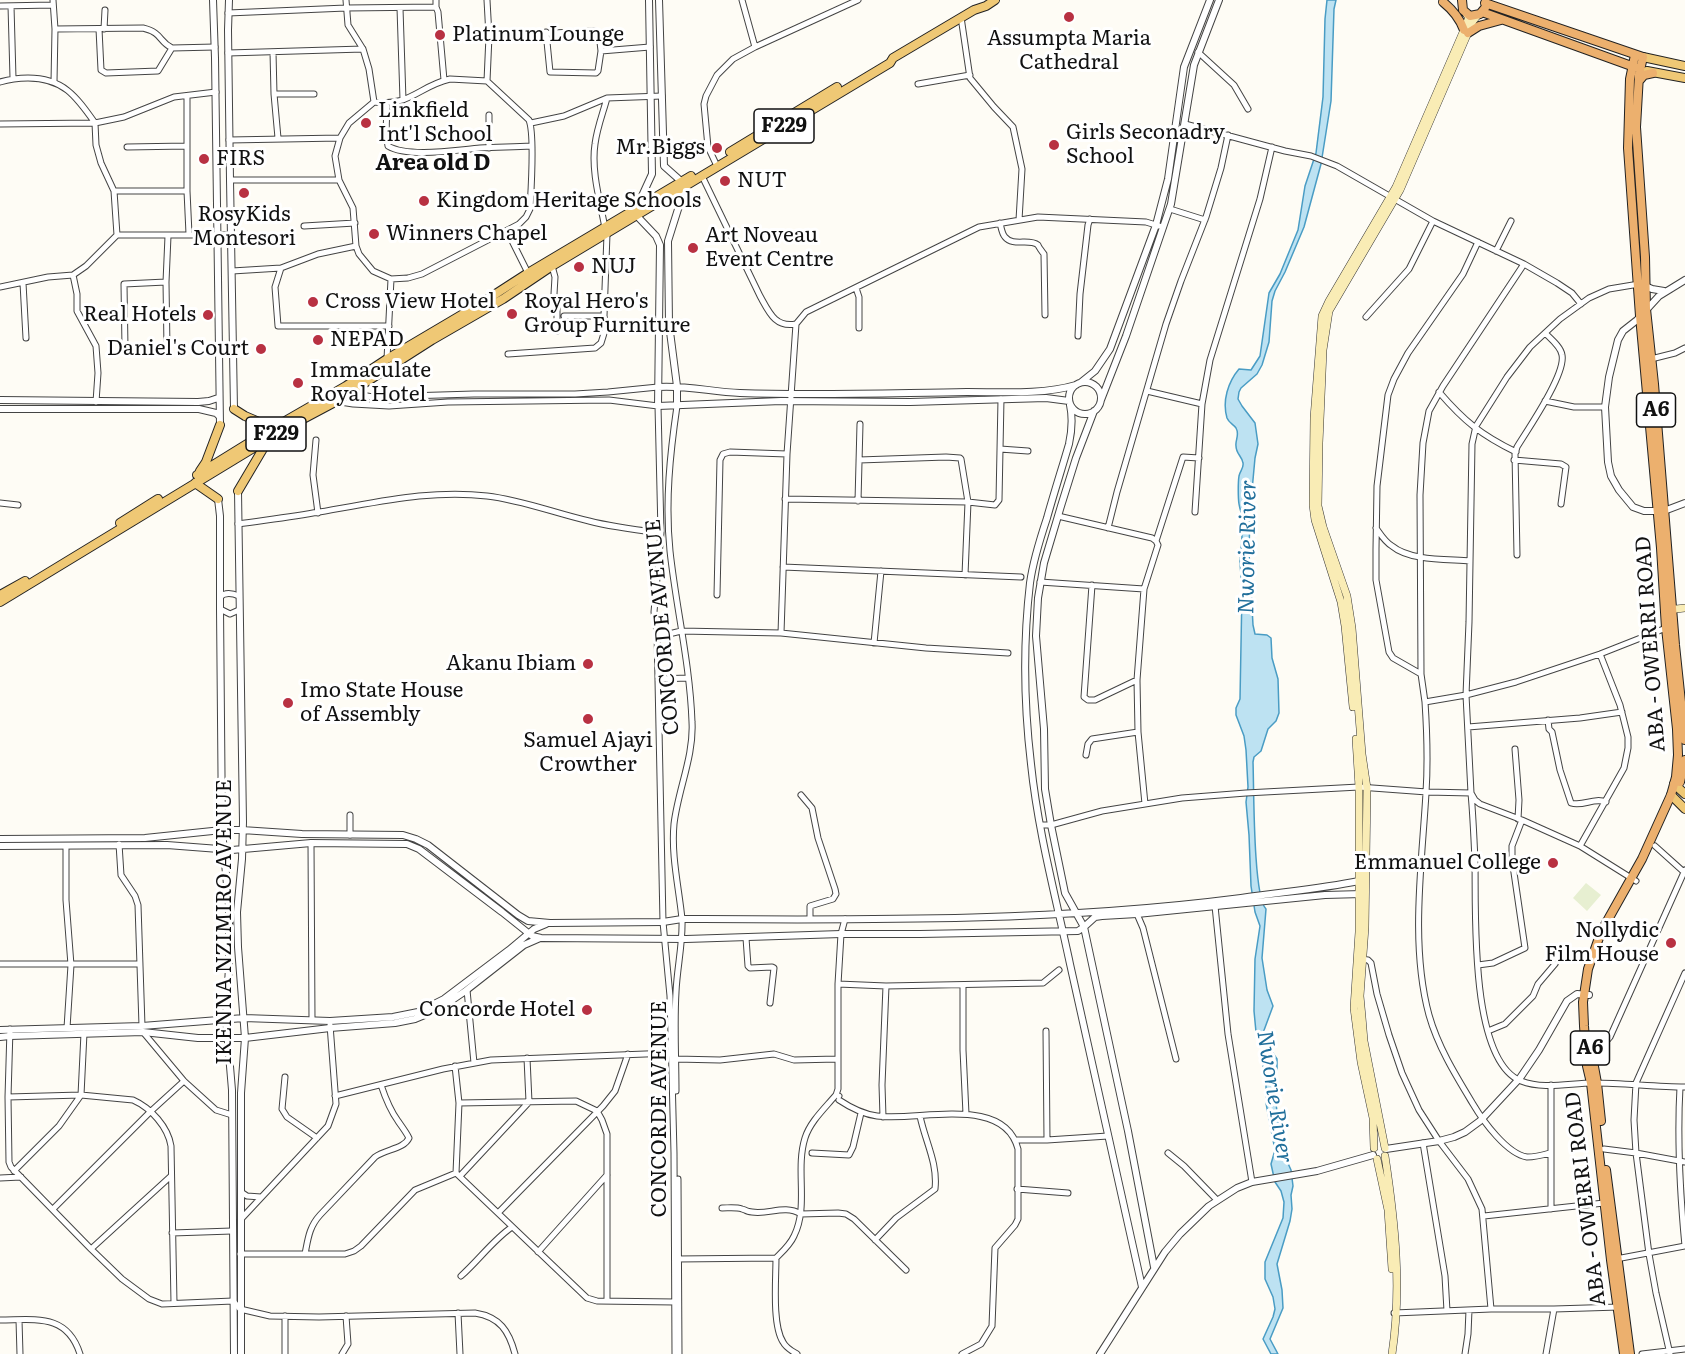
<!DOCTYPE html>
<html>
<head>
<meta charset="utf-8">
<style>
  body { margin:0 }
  canvas { display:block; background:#fefcf5 }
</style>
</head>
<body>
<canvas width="1685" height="1354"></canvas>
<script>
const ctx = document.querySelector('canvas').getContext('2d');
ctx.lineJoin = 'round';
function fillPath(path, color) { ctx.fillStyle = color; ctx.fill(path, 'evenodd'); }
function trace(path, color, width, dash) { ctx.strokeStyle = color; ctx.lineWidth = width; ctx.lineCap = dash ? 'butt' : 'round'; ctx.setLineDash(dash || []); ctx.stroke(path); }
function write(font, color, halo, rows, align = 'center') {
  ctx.font = font + ' Literata,serif'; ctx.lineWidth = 6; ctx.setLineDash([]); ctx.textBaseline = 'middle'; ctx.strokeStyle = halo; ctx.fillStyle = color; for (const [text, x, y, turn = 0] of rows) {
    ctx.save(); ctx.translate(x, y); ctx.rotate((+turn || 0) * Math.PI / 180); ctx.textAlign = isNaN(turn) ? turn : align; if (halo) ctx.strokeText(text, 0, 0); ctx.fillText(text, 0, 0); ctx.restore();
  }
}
fillPath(new Path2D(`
  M1586 883 1601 895 1587 911 1573 898Z`), '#e7efd1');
const water = new Path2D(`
  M1327 0H1336L1334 9 1331 101 1321 164 1304 227 1285 272 1275 291 1272 301 1269 342 1262 365 1257 374 1241 388 1239 392 1238 399 1242 406 1255 423 1258 444 1255 458 1250 512 1249 553 1253 625 1255 634 1267 635 1271 638 1272 658 1278 679 1279 713 1276 721 1268 729 1261 751 1254 757 1253 762C1254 786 1253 897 1266 909L1262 958 1267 990 1273 1006 1263 1033 1268 1046 1277 1059V1068L1274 1084 1275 1096 1282 1150 1291 1170 1293 1186 1291 1195 1292 1209 1290 1221 1277 1264 1282 1290 1283 1308 1270 1339 1278 1354H1271L1263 1339 1273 1317 1275 1309 1273 1297 1265 1279V1262L1283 1218 1284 1202 1281 1191 1275 1182 1271 1164 1275 1150 1266 1103V1076L1263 1068 1264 1054 1263 1046 1256 1032 1254 1011 1255 959 1260 926 1255 912 1251 886 1249 835 1246 802 1248 787 1246 750 1244 736 1236 715V708L1240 699 1242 590 1240 562 1243 523C1243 516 1240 511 1239 504 1238 498 1238 482 1239 476 1240 471 1244 468 1243 463 1242 456 1236 454 1236 446 1235 440 1240 435 1236 428 1233 424 1229 423 1227 418 1222 401 1228 382 1239 369L1251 370 1260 356 1269 293 1280 274 1298 230 1305 186 1316 153 1323 97 1325 19Z`);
fillPath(water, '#bde2f2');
trace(water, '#499cc4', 1.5);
const minor = new Path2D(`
  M53 0 55 29 54 82
  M346 0 348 25 363 49 369 69 374 102
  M487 0 489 36 487 81
  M742 0 755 47
  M0 6 53 5
  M11 6 13 78
  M436 7 438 12 444 80
  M400 8 403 100
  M228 13 346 8 436 7V0
  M961 17 970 78 994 107 1013 127 1022 169 1019 220
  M55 29 143 28C163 33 158 41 172 48L215 47
  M99 29 101 70 106 73 158 71 172 48
  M104 29 105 10
  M489 36 595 31 599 33 601 51 598 71 596 73 550 72 546 32
  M601 51 650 47
  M273 52 274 94 278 138
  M1198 52 1234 85 1248 109
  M228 53 363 49
  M450 79 487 81 529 120C535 135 531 190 530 209L526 217 519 224 422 274 408 278 391 279 373 271 359 254 356 246 353 208 339 180 335 156 340 138 349 123 374 102C410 107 419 86 450 79Z
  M0 82C10 79 17 78 28 78 63 78 76 96 95 123L124 117 174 97 216 92
  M918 84 970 75
  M274 94H314
  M187 96V191L189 234
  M387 104 386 134 388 146C408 158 456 150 480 148 497 147 514 147 531 146
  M531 123 564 116 607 98 662 96
  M0 124 95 123 96 145 101 163 114 191 117 235 86 266 73 275 48 277 0 287
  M1185 124 1285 151 1311 156 1337 166 1433 221 1524 264 1557 283 1572 293 1581 304
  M229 140 340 138
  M127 147 187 146
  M489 148V115
  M717 166 708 147 704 104 706 96 717 75 733 59 755 47 858 0
  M702 176 760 296C769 312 775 328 796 324L806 312 979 227 1038 217 1146 222 1159 226
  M230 180H339
  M114 191H187
  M1170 209 1205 220
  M1000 223C1001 227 1002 234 1005 237 1013 247 1029 238 1038 245 1038 246 1043 253 1044 254L1045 315
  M304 226 355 223
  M605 228C600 201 591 171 595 144 597 128 603 113 607 98
  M507 231 528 273
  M117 235H231
  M1496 251 1511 221
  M552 266 555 277 554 294 557 308V331
  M281 268 275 287 278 326H389
  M232 271 281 268 318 254 356 246
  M73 275 77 294V311L96 346 98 373 96 402
  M166 282 124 284 125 348 167 349 166 282 168 236
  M23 283 26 338
  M856 288 859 297V328
  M564 316H604
  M1366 317 1409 269 1433 221
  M606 327 604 316 607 234
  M1078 336 1080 294 1088 225 1090 219
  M508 354 595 348 601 343 606 327H660
  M387 359 391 279
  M1651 359 1675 353 1685 348
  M1147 391 1202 404 1210 360 1260 199 1272 147
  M1439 392C1464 421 1481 435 1516 452
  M349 393 373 397 474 394H575L608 392 658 387
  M334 401 353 404 389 406 448 402 609 400 658 406 661 533 654 612 657 632 663 922 670 996 674 1153 675 1354
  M1545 401 1574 407H1605
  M316 440 313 475 318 513
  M1000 449 1028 451
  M859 460 946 457 960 458 961 459 968 502 965 575
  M1514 460 1561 464 1566 467 1561 504
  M785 499 968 502 995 505 999 500 1001 399
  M858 501 860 424
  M0 503 18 505
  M1195 512 1202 404
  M1058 516 1152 538 1156 541 1158 545 1144 589 1137 680 1138 732 1145 804
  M238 524C265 520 292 517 319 512 375 503 430 489 487 496 522 500 554 513 589 521 612 527 637 530 661 533
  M1108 528 1117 492 1166 324 1181 281 1206 217 1221 168 1228 135
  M1376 528C1381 535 1385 542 1392 546 1410 561 1447 559 1470 561
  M1156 541 1183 457 1199 458
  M1517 555 1515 454 1517 447C1528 429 1566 374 1562 355 1561 347 1551 339 1545 333
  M783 567 1021 577
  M1040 582 1144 589
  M1092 585 1084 697 1088 700H1095L1137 680
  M717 595 720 460 723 454 730 452 787 454
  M220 597C225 592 232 593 239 596
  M220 609 230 614 239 610
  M657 632 669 634 681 631 781 633 926 648 1008 653
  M781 633 787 454 796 324
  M874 643 881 571
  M1421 674 1420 495 1423 443 1429 411 1443 386 1524 264
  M658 679 688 678
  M1425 702 1421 674 1393 658 1389 652 1376 580V549L1377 486 1388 395 1394 379 1408 353 1463 274 1478 242
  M1548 720 1549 729 1552 732 1560 770 1571 803C1583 807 1594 797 1606 802
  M1468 727 1580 718 1622 712
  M1515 749 1519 800 1518 819
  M1086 755 1088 744 1092 739 1138 732
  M801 795 812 808 818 838 835 889 836 894 833 899 810 906V919
  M350 815V835
  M1041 825H1051L1102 811 1182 798 1246 793 1359 787 1427 792 1471 793C1473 815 1474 838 1475 861 1476 909 1469 1060 1521 1081 1544 1090 1570 1083 1594 1083 1624 1083 1655 1087 1685 1087
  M311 843 312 1020
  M119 844 121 875 135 896 138 905 142 1026
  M66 846V900L71 965 67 1028
  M1580 846 1624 768 1628 748V737L1620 705 1600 654
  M1655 846 1685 873
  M1636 881 1580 846 1522 820 1480 804 1475 800 1471 793 1466 695 1469 622 1472 444 1476 426 1507 377 1530 347 1560 319 1589 298 1609 289 1639 284
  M1215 906 1228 1034 1252 1182
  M1137 914 1143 928 1176 1059
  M746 938 748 966 750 968 772 967 774 968 770 1003
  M1361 959 1368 960 1371 963 1377 994 1389 1035 1402 1073 1419 1110 1439 1141 1468 1179 1482 1209 1491 1309
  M0 964H140
  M1478 965 1493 963 1525 948 1512 859V846L1522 820
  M838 984 886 986 1043 983 1059 970
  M963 985V1050L966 1114
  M467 990 474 1063
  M10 1029 8 1097 9 1162 11 1167 91 1249 122 1279 149 1299 162 1304 233 1301 240 1309 270 1316 319 1317 475 1313C500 1317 509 1331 515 1354
  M1046 1031 1047 1140
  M1488 1031 1505 1024 1533 996 1538 984 1555 964
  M143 1032 184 1081 216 1110 232 1115
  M1590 1048 1603 1045 1610 1037 1685 870
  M676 1059 720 1060 774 1054 794 1060 837 1059
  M455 1066 459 1103 456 1173
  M285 1077 282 1109 287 1117 317 1138
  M1551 1085V1209
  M1680 1087C1677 1140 1680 1193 1685 1246
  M676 1091C676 1058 674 1025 676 992 677 968 683 943 682 919 679 888 671 856 674 824 678 790 694 756 692 722 690 664 676 607 670 551 665 502 670 454 677 406
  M335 1096 443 1069 491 1060 671 1053
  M839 1096 836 1095 838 1089V984L841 934 845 919
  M8 1097 81 1095 133 1100C151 1108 168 1127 171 1146L174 1303
  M839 1100C851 1108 862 1114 877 1116 918 1122 1004 1094 1018 1149V1219L1015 1225 995 1248 992 1326 981 1344 962 1354
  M459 1103 576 1101 597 1111 602 1120 607 1134V1300
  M883 1117 882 1085 886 986
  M1015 1140H1047L1108 1136
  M1423 1143 1445 1276 1447 1311
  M1604 1149 1636 1153 1685 1162
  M812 1153 849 1155 853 1147 861 1113
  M1168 1153 1184 1166 1217 1200
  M1550 1153C1543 1155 1535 1157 1527 1157 1507 1154 1483 1121 1473 1104 1456 1076 1438 1047 1429 1015 1410 945 1422 863 1426 793 1428 762 1427 732 1425 702L1466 695 1516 682 1600 654 1666 628
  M14 1171 59 1126 81 1095 84 1033
  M460 1176 529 1102 527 1058
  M0 1178 21 1177
  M678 1179 679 1354
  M1017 1189 1068 1193
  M241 1192 247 1196 261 1197
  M722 1208C729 1208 736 1207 742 1209 749 1211 744 1211 752 1212 769 1215 784 1204 801 1214L838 1213 846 1214 854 1219 906 1270
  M53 1209 150 1112 184 1081
  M498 1213 603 1106 615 1091 628 1054
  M1484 1216 1604 1203
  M242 1218 328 1126 336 1104 330 1025
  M172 1233 232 1231
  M875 1240 896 1218 935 1189C938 1163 925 1141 920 1116
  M91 1249 171 1176
  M538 1252 607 1175
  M240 1254H345L354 1251 361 1246 415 1190 456 1173 587 1298 597 1301 675 1302
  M305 1254C308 1239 309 1227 320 1215L375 1157C386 1149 404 1149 409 1138 406 1132 402 1127 398 1121 390 1110 385 1097 381 1085
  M776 1258C776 1279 772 1325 783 1342 786 1348 792 1351 797 1354
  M677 1259 776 1258C783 1251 790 1245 794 1236 809 1206 795 1170 805 1138 810 1122 824 1109 835 1096
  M1616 1259 1685 1246
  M461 1276C479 1260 493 1240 512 1227
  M458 1313 460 1354
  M1394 1313 1491 1309H1554L1619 1307
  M0 1320C35 1320 67 1313 80 1354
  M19 1320 20 1354
  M285 1354V1316
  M342 1354 348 1344 346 1316
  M1465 1354 1468 1334 1469 1310
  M1546 1354 1554 1309
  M1642 1354 1685 1349
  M1670 1354 1656 1293 1649 1254 1636 1153 1634 1120 1636 1083 1685 973`);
const tertiary = new Path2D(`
  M213 0 215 58 220 425
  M229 0 228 30 230 180 234 409
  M659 0 664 166 682 182
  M636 209 652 174 649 0
  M637 216 656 236 660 245 658 406 781 401 910 402 1046 398 1069 401
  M1685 280 1659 296 1637 320 1623 331 1618 340 1609 377 1605 407 1608 462 1611 476 1619 490 1633 507 1644 511H1664L1685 503
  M1643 285 1652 289 1664 291
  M1069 398a16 16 0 1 1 32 0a16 16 0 1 1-32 0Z
  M1080 383 1095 371 1110 349 1156 225 1168 179 1184 67 1210 0
  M658 387C686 385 712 392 740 393 815 396 891 393 967 392 1002 392 1042 395 1076 385
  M0 400 198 402 209 401 218 398
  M1101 400 1126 336 1171 204 1194 65 1219 0
  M1070 405C1073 419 1072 430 1069 444 1062 468 1054 493 1047 518 1040 539 1033 561 1030 583 1023 643 1024 705 1031 764 1038 832 1056 898 1070 964 1094 1072 1118 1179 1142 1287
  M677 406V386L669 324 668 241 685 187
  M0 409H199L216 413 219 416
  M1094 411 1076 458 1061 506 1044 563 1038 598 1036 636 1044 729 1045 789 1051 825 1065 893 1084 927 1128 1131 1154 1267
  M238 491 243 822 242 859 237 912 238 947 245 1038 241 1093V1354
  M218 499 220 516V609L222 830 229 907V967L226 1019 232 1090 234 1354
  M0 839 145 838 222 830H242L302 834 403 835 416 839 428 845 518 915 528 921 550 923 663 922 682 919C868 920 1056 922 1241 898 1281 892 1320 889 1359 881L1363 882
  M0 846 167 845 232 850 311 843 407 844 419 849 502 912 532 936 541 938 686 939 841 934H920L1078 931 1084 927 1095 917 1102 916 1137 914 1325 895 1362 894
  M0 1030 142 1026 244 1018 330 1021 393 1017 418 1012 444 999 509 950 534 929 546 924
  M0 1037 10 1036 143 1032 198 1038H245L330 1028 395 1023 415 1019 439 1009 464 992 524 945 540 938
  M1386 1149 1439 1141 1454 1137 1465 1132 1480 1121 1520 1078 1539 1050 1567 1001 1577 994 1589 995
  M1100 1354 1165 1252 1180 1234 1209 1206 1237 1188 1252 1182 1317 1171 1373 1155`);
const secondary = new Path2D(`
  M1667 610 1685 608
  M1353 707 1345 626 1341 602 1315 520 1313 505 1314 418 1322 316 1329 301 1396 187 1464 30 1469 17 1467 15
  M1356 739 1359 787V932L1354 1008 1361 1062 1373 1118 1374 1148
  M1385 1148 1364 1041 1362 1017 1360 996 1365 927 1367 788 1362 754 1352 628 1347 596 1323 527 1318 506 1319 443 1323 350 1329 311 1400 190 1473 21 1477 16
  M1385 1156C1395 1222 1402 1288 1392 1354
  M1377 1159 1388 1210 1392 1269`);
const primary = new Path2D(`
  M1643 57 1685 66
  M1647 71 1685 78
  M730 152 837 87
  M234 409 245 416 273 428
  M200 471 206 462 220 425
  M197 475 273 428 346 386 387 359 480 304 528 273 691 176
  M195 483 218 499
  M238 491 267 442
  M120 523 158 499
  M0 595 25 581
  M0 602 288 427 335 402 432 340 503 299 552 266 890 63 893 58 974 10 986 6 995 0
  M1674 784 1685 794
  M1671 795 1685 809`);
const trunk = new Path2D(`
  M1462 0 1463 10 1470 16 1480 14 1485 8
  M1443 2C1453 10 1460 19 1464 30
  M1485 3 1643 57 1639 75 1636 127 1645 257 1646 309 1654 384 1675 645 1685 740
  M1482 12 1637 68
  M1468 33 1479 26 1501 20
  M1639 81 1644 75 1653 73
  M1680 782 1685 760
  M1590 1045 1597 1083 1601 1121
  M1606 1170 1630 1354
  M1624 1354 1611 1260 1591 1083 1587 1066 1584 1026 1583 1002 1588 969 1601 932 1642 859 1671 795 1676 777 1678 755 1677 729 1666 628 1661 548 1640 316 1628 148 1630 79 1635 55`);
trace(minor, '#444', 7);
trace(tertiary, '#444', 8);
trace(secondary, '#333', 8);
trace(primary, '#222', 10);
trace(trunk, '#222', 10);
trace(minor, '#fff', 5);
trace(tertiary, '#fff', 6);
trace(secondary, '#f9ecb5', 7);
trace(primary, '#efc875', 8);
trace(trunk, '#ecb06e', 8);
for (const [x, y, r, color] of [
  [1069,17,6,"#b83142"],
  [440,35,6,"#b83142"],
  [366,123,6,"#b83142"],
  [1054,145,6,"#b83142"],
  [717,148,6,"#b83142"],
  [204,159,6,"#b83142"],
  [725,181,6,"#b83142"],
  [244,193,6,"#b83142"],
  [424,201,6,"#b83142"],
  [374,234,6,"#b83142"],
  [693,248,6,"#b83142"],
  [579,267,6,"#b83142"],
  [313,302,6,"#b83142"],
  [512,314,6,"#b83142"],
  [208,315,6,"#b83142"],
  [318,340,6,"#b83142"],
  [261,349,6,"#b83142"],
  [298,383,6,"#b83142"],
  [588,664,6,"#b83142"],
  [288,703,6,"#b83142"],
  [588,719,6,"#b83142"],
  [1553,863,6,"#b83142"],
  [1671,943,6,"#b83142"],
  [587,1010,6,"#b83142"]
]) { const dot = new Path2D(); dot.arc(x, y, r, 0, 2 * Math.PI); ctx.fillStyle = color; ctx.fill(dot); trace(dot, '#fff', 2); }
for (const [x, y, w] of [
  [784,126,60],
  [1656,410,39],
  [276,434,60],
  [1590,1048,39]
]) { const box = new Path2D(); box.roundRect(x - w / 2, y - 17, w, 34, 4.5); ctx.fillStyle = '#fff'; ctx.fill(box); trace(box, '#111', 1.5); }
write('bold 20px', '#111', null, [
  ["F229",784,126],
  ["A6",1656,410],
  ["F229",276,434],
  ["A6",1590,1048]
]);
write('21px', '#111', '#fff', [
  ["Platinum Lounge",452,35],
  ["Assumpta Maria",1069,39,"center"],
  ["Cathedral",1069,63,"center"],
  ["Linkfield",378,111],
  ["Int'l School",378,135],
  ["Girls Seconadry",1066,133],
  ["School",1066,157],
  ["Mr.Biggs",705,148,"right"],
  ["FIRS",216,159],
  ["NUT",737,181],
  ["Kingdom Heritage Schools",436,201],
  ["RosyKids",244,215,"center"],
  ["Montesori",244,239,"center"],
  ["Winners Chapel",386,234],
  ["Art Noveau",705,236],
  ["Event Centre",705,260],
  ["NUJ",591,267],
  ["Cross View Hotel",325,302],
  ["Royal Hero's",524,302],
  ["Group Furniture",524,326],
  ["Real Hotels",196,315,"right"],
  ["NEPAD",330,340],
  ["Daniel's Court",249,349,"right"],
  ["Immaculate",310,371],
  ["Royal Hotel",310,395],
  ["Akanu Ibiam",576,664,"right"],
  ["Imo State House",300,691],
  ["of Assembly",300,715],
  ["Samuel Ajayi",588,741,"center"],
  ["Crowther",588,765,"center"],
  ["Emmanuel College",1541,863,"right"],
  ["Nollydic",1659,931,"right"],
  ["Film House",1659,955,"right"],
  ["Concorde Hotel",575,1010,"right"]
], 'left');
write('21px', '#111', '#fff', [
  ["CONCORDE AVENUE",663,627,-95],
  ["ABA - OWERRI ROAD",1651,644,-94],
  ["IKENNA NZIMIRO AVENUE",225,922,-90],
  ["CONCORDE AVENUE",660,1109,-90],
  ["ABA - OWERRI ROAD",1586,1199,-97]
]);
write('bold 22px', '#111', '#fff', [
  ["Area old D",433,164]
]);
write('italic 22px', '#216f9b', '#fff', [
  ["Nworie River",1248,547,-89],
  ["Nworie River",1274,1097,81]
]);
</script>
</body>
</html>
